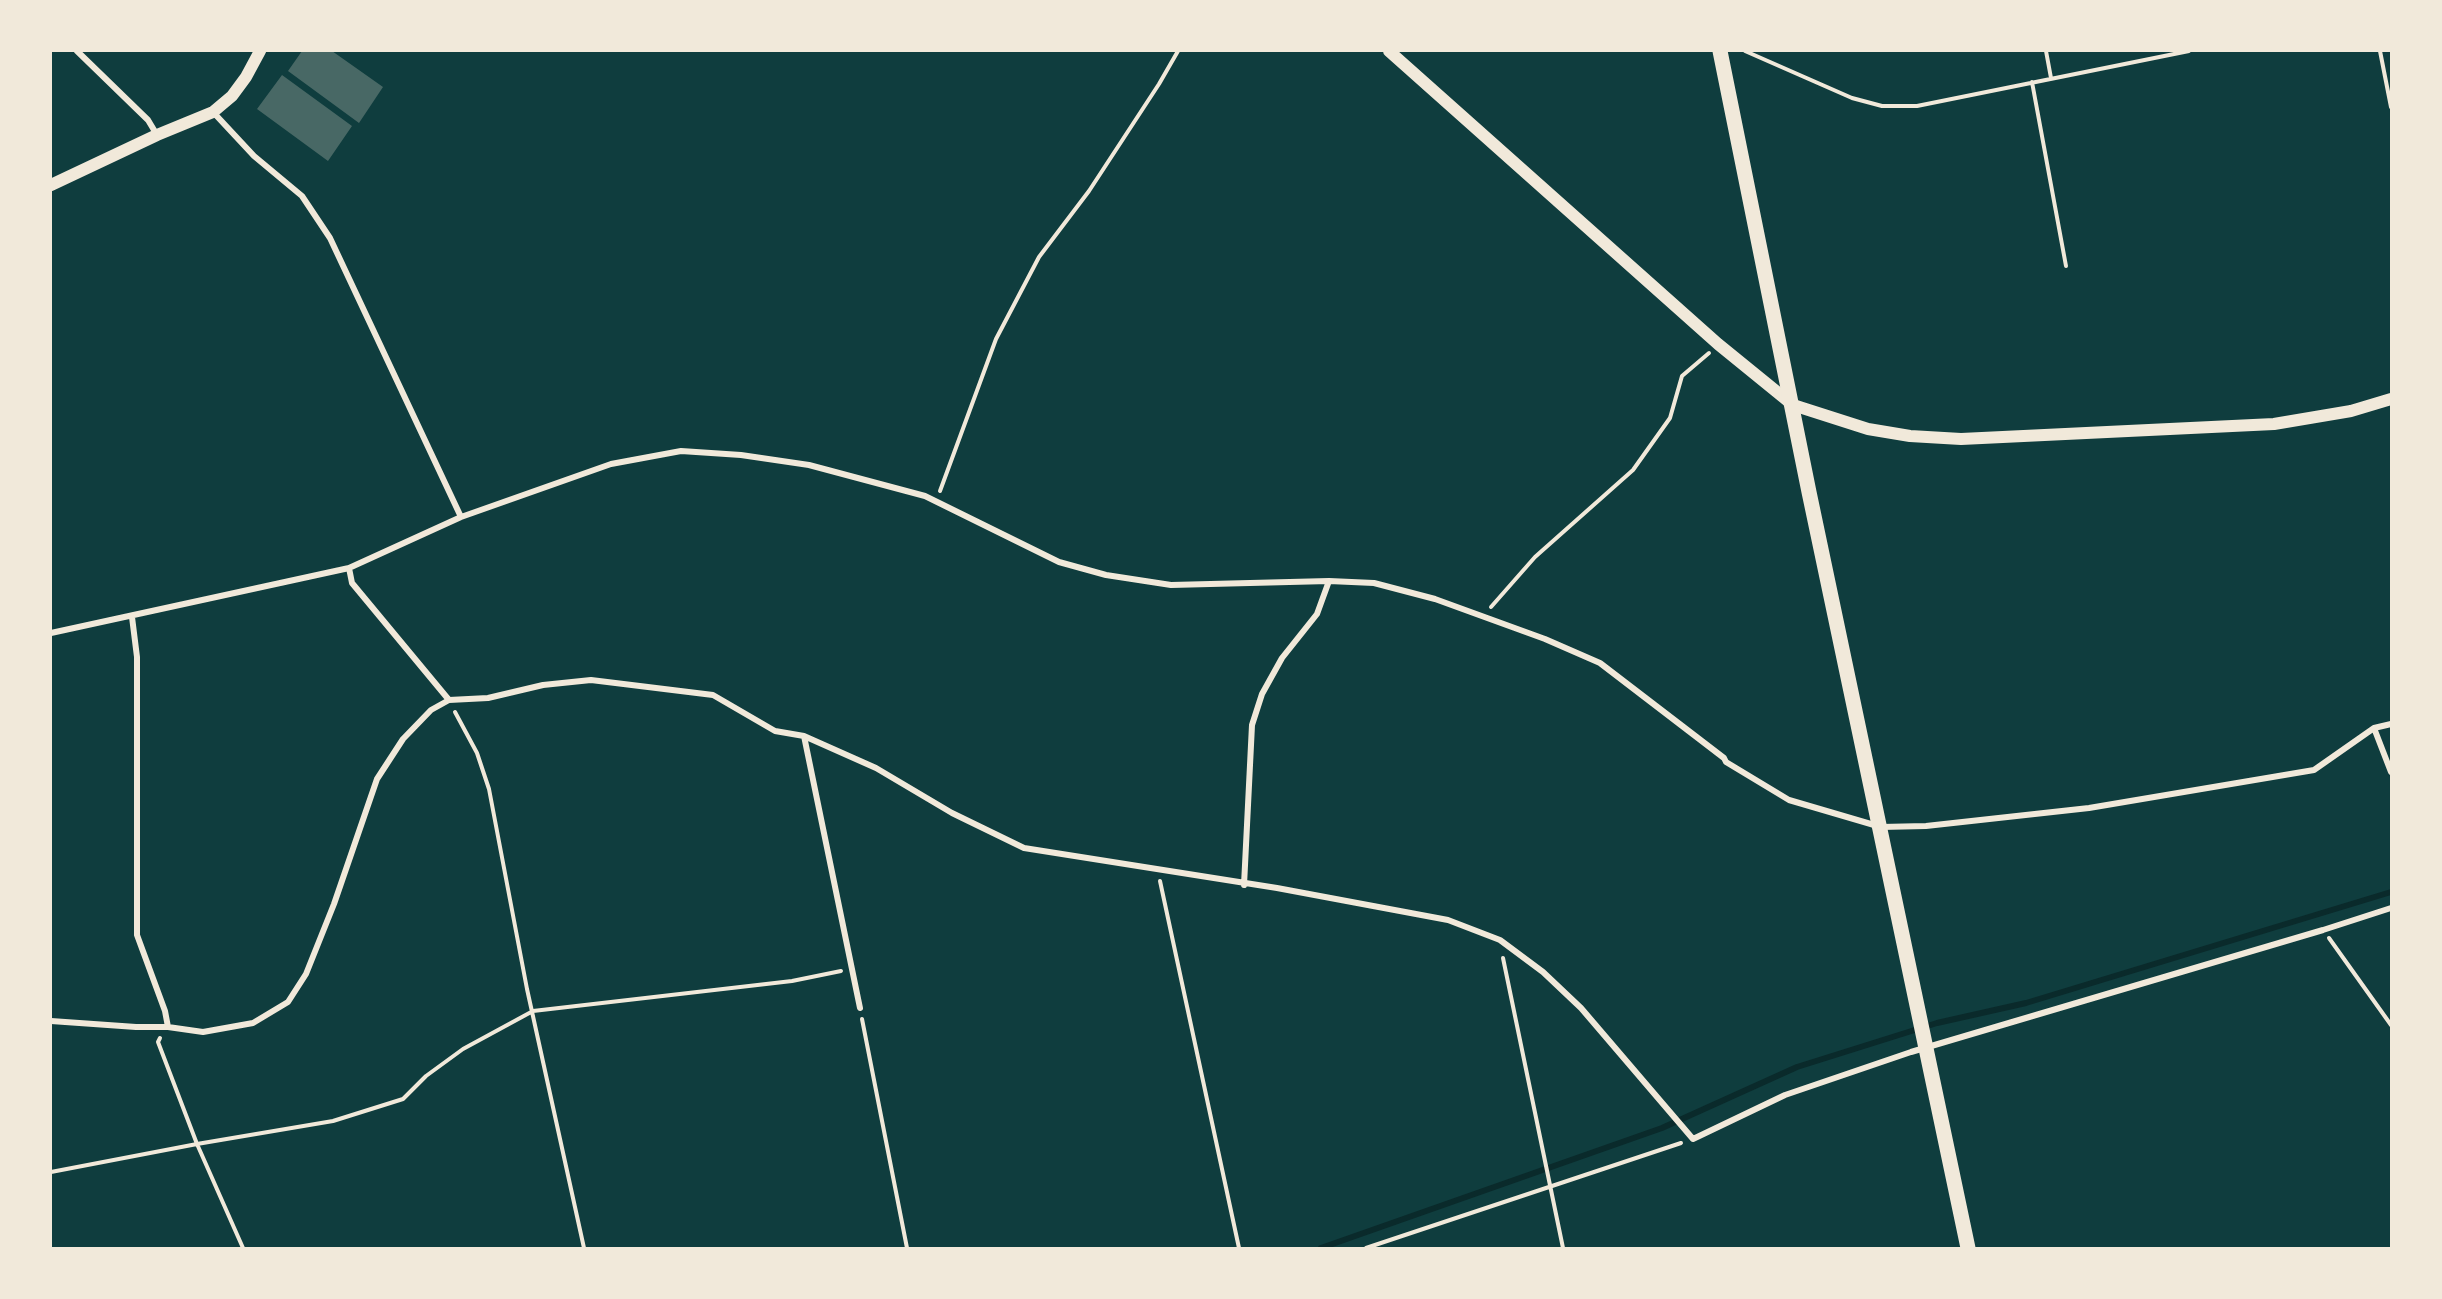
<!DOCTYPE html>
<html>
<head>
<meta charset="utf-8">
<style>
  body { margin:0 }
  #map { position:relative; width:2442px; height:1299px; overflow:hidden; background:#0f3d3e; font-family:"Fira Sans",sans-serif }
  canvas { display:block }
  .frame { position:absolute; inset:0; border:52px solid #f1e9da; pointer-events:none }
</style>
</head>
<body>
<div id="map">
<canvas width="2442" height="1299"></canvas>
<div class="frame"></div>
</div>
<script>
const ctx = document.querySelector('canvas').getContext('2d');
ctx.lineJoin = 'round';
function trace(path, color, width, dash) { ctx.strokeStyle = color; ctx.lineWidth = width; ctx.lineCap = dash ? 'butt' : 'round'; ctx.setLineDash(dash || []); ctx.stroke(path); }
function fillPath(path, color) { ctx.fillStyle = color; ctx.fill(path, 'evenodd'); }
trace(new Path2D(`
  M1321 1248 1662 1128 1797 1067 1937 1023 2026 1003 2391 892`), '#0a2a2b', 6);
fillPath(new Path2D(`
  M302 51H332L383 87 359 123 288 71Z
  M282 75 352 126 328 161 257 109Z`), '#486865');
trace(new Path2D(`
  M1745 51 1852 98 1882 106H1917L2189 51
  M2046 51 2051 78
  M2380 51 2391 107
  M2032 82 2066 266
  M940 491 996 339 1039 257 1089 191 1159 84 1178 51
  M1491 607 1535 557 1633 470 1670 418 1682 376 1709 353
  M455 712 477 753 489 789 527 989 584 1248
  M1160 881 1239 1248
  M2329 938 2391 1025
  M1503 958 1563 1248
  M862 1019 907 1248
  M160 1038 158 1042 197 1144 243 1248
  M51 1172 197 1144 333 1121 403 1099 426 1076 463 1049 533 1011 792 981 841 971
  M1366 1248 1681 1143`), '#f1e9da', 4);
trace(new Path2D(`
  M77 51 148 120 157 135
  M213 112 254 156 302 196 330 238 461 517
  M349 568 352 583 449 700
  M132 617 137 657V935L165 1011 168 1027
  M51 633 349 568 461 517 611 464 681 451 741 455 809 465 925 496 1059 562 1106 575 1171 585 1329 581 1374 583 1435 599 1545 639 1600 663 1724 758 1726 762 1789 800 1881 827 1926 826 2089 808 2314 770 2374 728 2391 724
  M2374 728 2391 772
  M804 736 860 1008
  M1244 885 1252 725 1262 694 1282 658 1317 614 1329 581
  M51 1021 136 1027H168L203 1032 253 1023 288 1002 306 974 334 904 377 779 403 739 431 710 449 700 488 698 543 685 591 680 713 695 775 731 804 736 876 768 952 813 1024 848 1277 888 1448 920 1500 940 1543 972 1581 1008 1693 1139 1785 1095 1911 1052 2323 930 2391 908`), '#f1e9da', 6);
trace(new Path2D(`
  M1389 51 1718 344 1793 405 1868 429 1910 436 1961 439 2274 424 2351 411 2391 399
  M51 185 157 135 213 112 232 96 246 77 260 51`), '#f1e9da', 12);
trace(new Path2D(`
  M1720 51 1809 492 1968 1248`), '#f1e9da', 15);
</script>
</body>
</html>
